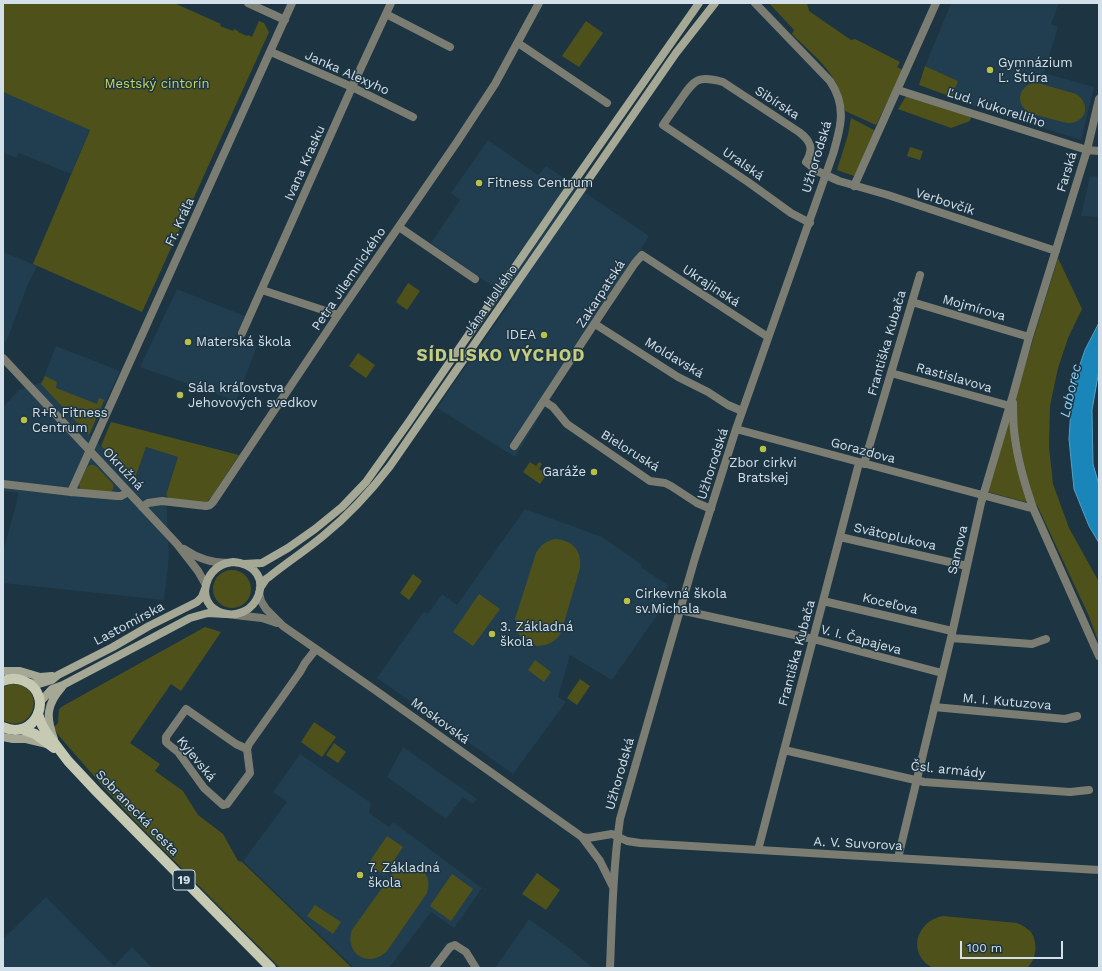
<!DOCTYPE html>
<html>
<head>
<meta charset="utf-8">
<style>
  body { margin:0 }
  #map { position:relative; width:1102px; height:971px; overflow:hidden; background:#1d3442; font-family:"Work Sans",sans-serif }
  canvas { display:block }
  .frame { position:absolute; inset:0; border:4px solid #d3e0ea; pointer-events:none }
  .scale { position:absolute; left:960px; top:941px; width:103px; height:18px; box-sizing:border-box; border:2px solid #d3e0ea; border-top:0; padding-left:5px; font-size:12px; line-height:14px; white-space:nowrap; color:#d3e0ea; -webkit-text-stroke:3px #1d3442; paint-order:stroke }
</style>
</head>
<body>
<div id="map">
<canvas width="1102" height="971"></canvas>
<div class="frame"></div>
<div class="scale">100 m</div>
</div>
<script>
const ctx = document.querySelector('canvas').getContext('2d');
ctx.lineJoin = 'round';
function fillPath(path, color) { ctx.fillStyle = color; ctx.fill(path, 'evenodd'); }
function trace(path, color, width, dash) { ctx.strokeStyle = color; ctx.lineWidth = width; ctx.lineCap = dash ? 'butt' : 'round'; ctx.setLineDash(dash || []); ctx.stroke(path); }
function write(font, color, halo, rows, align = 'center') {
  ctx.font = font + ' "Work Sans",sans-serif'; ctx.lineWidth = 3; ctx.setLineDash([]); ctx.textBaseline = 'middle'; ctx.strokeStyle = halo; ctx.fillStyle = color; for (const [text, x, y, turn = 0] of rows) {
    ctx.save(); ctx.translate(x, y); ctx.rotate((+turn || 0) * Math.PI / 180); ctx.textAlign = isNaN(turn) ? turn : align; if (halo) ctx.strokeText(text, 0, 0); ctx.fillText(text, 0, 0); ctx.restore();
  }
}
fillPath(new Path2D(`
  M951 3H1059L1051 24 1058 27 1044 73 1094 87 1081 140 964 103 952 97 958 81 925 66Z
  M3 92 90 129 71 174 19 153 17 158 3 153Z
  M488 140 538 175 546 166 649 236 515 457 437 408 512 300 431 243 460 200 451 193Z
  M1090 176 1099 177V217L1081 216Z
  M3 252 37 266 28 284 6 342 3 339Z
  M177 289 245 316 235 337 257 346 236 401 140 367Z
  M56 346 120 371 90 435 134 481 146 447 178 457 166 495 169 556 164 600 3 583V552L19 493 3 491V407L19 390 42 382Z
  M525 509 602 537 641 564 642 568 668 585 660 611 612 680 570 655 558 697 566 702 513 774 458 735V732L456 730 446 722 436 716 433 715 431 716 427 713 426 709 418 703 416 704 413 703 377 678 424 611 428 614 442 594 457 605Z
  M403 747 477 799 473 804 463 797 446 819 387 777Z
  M300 754 371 803 369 812 370 814 389 827 393 822 482 888 454 928 431 912 389 968H354L243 861 287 802 273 792Z
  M46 897 114 966 132 947 152 968H3V939Z
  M529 919 569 948 593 968H495Z`), '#203e50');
fillPath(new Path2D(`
  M3 3H174L221 24 220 26 233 31 234 29 238 31V32L247 36 248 35 252 37 259 21 264 23 269 32 142 312 33 264 90 130 3 92Z
  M769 3H807L809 11 851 40 855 39 900 62 897 67 903 70 876 125 845 111C843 101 841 92 836 83 827 65 806 48 792 34L794 30Z
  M586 21 603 33 579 67 562 56Z
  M925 66 958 81 952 97 919 85Z
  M1033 83H1038L1076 94C1092 104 1086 124 1067 123L1032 114C1016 107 1016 88 1033 83Z
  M907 95 971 117 970 121 951 128 898 109Z
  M851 118 876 131 854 176 837 170 848 135Z
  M910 147 923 151 920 160 907 156Z
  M1058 258 1082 309 1068 338 1058 368 1050 406 1049 447 1053 484 1069 528 1099 582V643L1088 614 1037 505 988 492 1020 382Z
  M408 283 420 291 407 310 396 302Z
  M358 353 375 365 366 378 349 366Z
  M45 376 57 382 56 388 97 404 99 398 104 400 89 435 41 384Z
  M111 422 239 455 211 498 203 504 170 500 166 495 178 457 146 447 134 481 101 446Z
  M530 462 536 466 539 462 542 464 539 469 547 474 540 484 523 472Z
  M91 465H94L97 467 113 484C114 488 113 490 110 493L82 490 80 488 79 484 86 469 88 466Z
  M555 539C572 540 582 550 580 568L561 633C546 656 515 646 515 619L536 553C541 545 546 541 555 539Z
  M213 589a19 19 0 1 1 38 0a19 19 0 1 1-38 0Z
  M413 574 422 581 409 600 400 593Z
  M479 594 500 609 473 646 453 632Z
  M205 627 221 632 181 691 171 684 130 743 160 764 155 771 183 791 198 815 223 834 238 861 242 862 352 968H280L137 823 107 791 60 737 53 728 58 723 59 709 63 706Z
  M535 660 551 672 544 682 528 670Z
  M580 679 590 686 577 705 567 698Z
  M11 684C51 685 32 738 3 720V687Z
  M314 722 336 737 322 757 301 742Z
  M334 743 346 752 338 763 326 755Z
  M387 836 403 847 384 875 368 864Z
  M404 865C421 864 433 876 427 893L387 951C369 969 344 954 352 930L394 871 397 869Z
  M537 873 560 890 546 910 522 894Z
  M452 874 473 889 451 921 430 906Z
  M315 905 341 922 333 934 307 916Z
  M943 916 1017 923C1022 925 1027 928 1031 932 1038 943 1037 959 1027 968H933C907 955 915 921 943 916Z`), '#4e521a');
const water = new Path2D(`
  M1099 323V370L1092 410 1093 464 1099 485V543L1089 526 1074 489 1069 439 1071 408 1076 376 1085 350Z`);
fillPath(water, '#1a85b9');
trace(water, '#52a0c8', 1);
trace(new Path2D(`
  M248 3 285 20
  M386 14 450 47
  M518 43 607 103
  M271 52 352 87 413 117
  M898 90 1087 150 1099 151
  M854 186 936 3
  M810 223 791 213 748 182 663 125C669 116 675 108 681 99 695 79 698 75 723 82L799 132C811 141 814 149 806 162L817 171 839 181 888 195 1056 251
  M399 227 475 279
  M262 290 338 315
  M912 302 1029 337
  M595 324 678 377 708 392 728 405 742 411
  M242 333 352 87 391 3
  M3 358 177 544 198 571 206 585
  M891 373 1010 406
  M544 401 553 407 567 424 650 481 665 483 671 486 697 503 711 509
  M1013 403C1013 415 1013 427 1015 438 1018 462 1025 485 1033 508L1099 656
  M736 429 1027 507 1033 508
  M514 446 604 309 635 263 642 255 768 337
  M864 464 920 275
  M3 484 71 492 117 496H121L128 492
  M71 492 292 3
  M142 507 148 503 162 501 206 506 210 505 213 502 338 315 457 142 495 84 539 3
  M840 537 967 566
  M184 549C197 558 211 563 228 563
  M259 593 261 601 266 609 283 626 375 690 582 837 600 861 613 887
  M823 601 952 631
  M680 610 813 639 942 673
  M235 615 262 618 277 623
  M951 638 1032 644 1046 639
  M934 707 1065 719 1077 716
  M186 709 236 744 247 749 250 773 227 804 223 805 204 788 178 752 168 744 166 742V737Z
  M247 749 249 744 300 672 305 663 316 649
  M784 750 924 782 1070 792 1089 790
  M582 837 588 838 612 834 627 841 640 843 1099 870
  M758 850 859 463
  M898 858 951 638 981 503 1013 395 1029 337 1087 150 1099 99
  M434 968 450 947 455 945 466 952 476 968
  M610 968C612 918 613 868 620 819L695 558 736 429 833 154C841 127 847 106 830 81L755 3`), '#7c7d72', 8);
trace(new Path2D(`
  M233 562C242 563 251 565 257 574 261 580 261 587 259 594 246 630 192 614 208 579 213 569 222 563 233 562Z
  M244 564 262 563 288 548 315 529 342 507 366 482 408 423 561 200 699 3
  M260 588 266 579 269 577C286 563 305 551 323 536 349 515 370 492 390 466L676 53 715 3
  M3 671H20L40 677 52 676
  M29 683 39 684 52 680 58 675 113 647 149 626 197 602 202 597 205 589
  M40 702 52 689 63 685 190 618 208 613 225 614
  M3 737 13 739H26L47 744
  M54 739C46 717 46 705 62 687`), '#a6a896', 8);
trace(new Path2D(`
  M3 681C10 678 17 678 24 681 56 695 35 742 3 727
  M38 714 42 725 46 732 68 761 97 792 271 968
  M21 729 35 734 54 748`), '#c6cab2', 10);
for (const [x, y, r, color] of [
  [990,70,4,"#b7c147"],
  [479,183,4,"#b7c147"],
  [544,335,4,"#b7c147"],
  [188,342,4,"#b7c147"],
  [180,395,4,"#b7c147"],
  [24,420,4,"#b7c147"],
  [763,449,4,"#b7c147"],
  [594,472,4,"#b7c147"],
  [627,601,4,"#b7c147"],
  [492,634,4,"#b7c147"],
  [360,875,4,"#b7c147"]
]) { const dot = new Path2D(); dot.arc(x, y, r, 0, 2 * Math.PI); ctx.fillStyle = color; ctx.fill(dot); trace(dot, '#1d3442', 1.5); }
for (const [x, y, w] of [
  [184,880,22]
]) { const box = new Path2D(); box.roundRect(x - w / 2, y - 10, w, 20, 3); ctx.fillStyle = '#1d3442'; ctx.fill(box); trace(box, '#d3e0ea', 1); }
write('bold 12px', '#d3e0ea', null, [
  ["19",184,880]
]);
write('13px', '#d3e0ea', '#1d3442', [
  ["Gymnázium",998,63],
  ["Ľ. Štúra",998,78],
  ["Fitness Centrum",487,183],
  ["IDEA",536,335,"right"],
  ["Materská škola",196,342],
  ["Sála kráľovstva",188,388],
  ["Jehovových svedkov",188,403],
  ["R+R Fitness",32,413],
  ["Centrum",32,428],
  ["Zbor cirkvi",763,463,"center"],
  ["Bratskej",763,478,"center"],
  ["Garáže",586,472,"right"],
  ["Cirkevná škola",635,594],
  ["sv.Michala",635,609],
  ["3. Základná",500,627],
  ["škola",500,642],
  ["7. Základná",368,868],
  ["škola",368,883]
], 'left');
write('13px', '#d3e0ea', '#1d3442', [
  ["Janka Alexyho",347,73,24],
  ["Sibírska",777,103,33],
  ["Ľud. Kukorelliho",996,108,18],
  ["Užhorodská",817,157,-73],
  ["Ivana Krasku",305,163,-66],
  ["Uralská",743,164,35],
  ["Farská",1067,172,-73],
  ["Verbovčík",945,202,18],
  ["Fr. Kráľa",180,222,-65],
  ["Petra Jilemnického",349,279,-56],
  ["Ukrajinská",711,286,33],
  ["Zakarpatská",601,294,-57],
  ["Jána Hollého",491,300,-55],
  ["Mojmírova",974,308,16],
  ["Františka Kubača",887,343,-74],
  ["Moldavská",674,358,31],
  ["Rastislavova",954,378,16],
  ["Bieloruská",630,451,32],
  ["Gorazdova",863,451,15],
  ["Užhorodská",713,464,-72],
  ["Okružná",123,469,47],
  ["Svätoplukova",895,537,13],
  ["Samova",958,550,-77],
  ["Koceľova",890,604,13],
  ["Lastomírska",129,624,-28],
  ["V. I. Čapajeva",861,640,15],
  ["Františka Kubača",797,653,-75],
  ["M. I. Kutuzova",1007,702,5],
  ["Moskovská",440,721,36],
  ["Kyjevská",196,759,51],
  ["Čsl. armády",948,770,6],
  ["Užhorodská",620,774,-74],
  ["Sobranecká cesta",137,813,46],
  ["A. V. Suvorova",858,844,3]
]);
write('13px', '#cbd657', '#1d3442', [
  ["Mestský cintorín",157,84]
]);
write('italic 14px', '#8cd0f9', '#1d3442', [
  ["Laborec",1071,391,-77]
]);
ctx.letterSpacing = '1px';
write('bold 17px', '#c4cc7f', '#1d3442', [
  ["SÍDLISKO VÝCHOD",501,356]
]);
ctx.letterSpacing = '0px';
</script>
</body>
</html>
